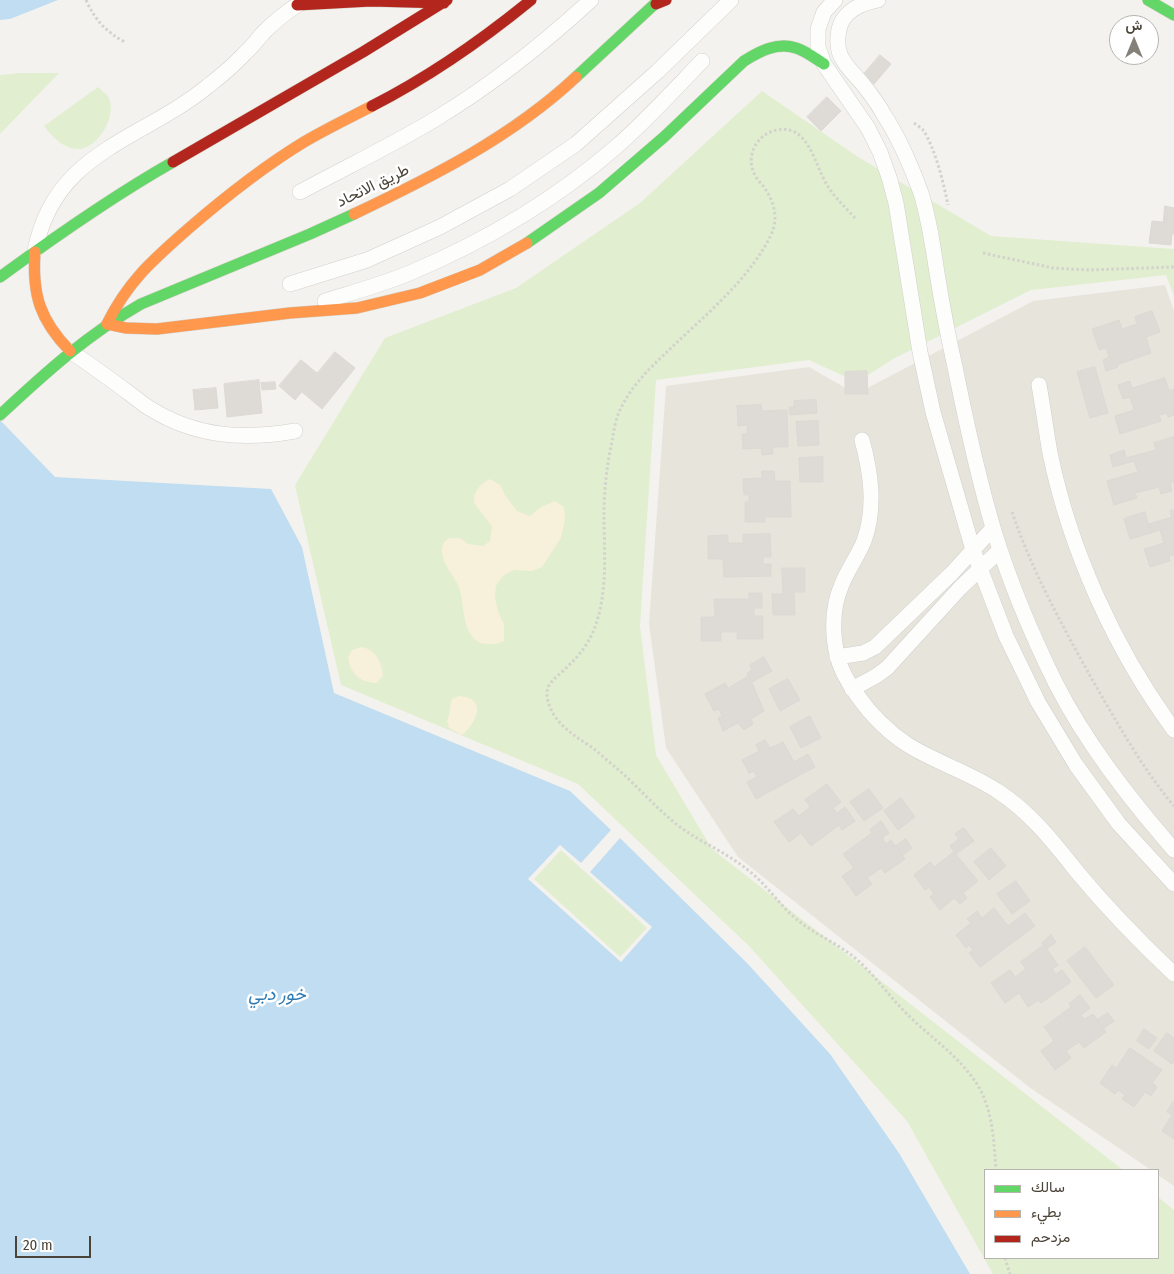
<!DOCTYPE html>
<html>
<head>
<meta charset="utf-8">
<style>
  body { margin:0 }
  #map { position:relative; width:1174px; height:1274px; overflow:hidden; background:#f4f2ee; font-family:"Fira Sans Condensed",Vazirmatn,sans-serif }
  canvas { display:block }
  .legend { position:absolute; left:984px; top:1169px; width:175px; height:90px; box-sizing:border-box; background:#fff; border:1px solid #b7b4b0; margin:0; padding:6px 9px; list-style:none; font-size:15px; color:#4b4439 }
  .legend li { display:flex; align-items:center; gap:10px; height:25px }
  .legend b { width:25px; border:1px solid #b7b4b0 }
  .north { position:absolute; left:1109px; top:15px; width:50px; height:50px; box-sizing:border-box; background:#fff; border:1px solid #b7b4b0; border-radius:50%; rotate:0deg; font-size:14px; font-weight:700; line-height:20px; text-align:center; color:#4b4439 }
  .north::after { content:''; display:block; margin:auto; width:18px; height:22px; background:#868178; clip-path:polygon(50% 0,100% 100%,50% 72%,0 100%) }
  .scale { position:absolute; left:15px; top:1236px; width:76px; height:22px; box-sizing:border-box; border:2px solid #4b4439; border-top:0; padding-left:6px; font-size:15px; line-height:18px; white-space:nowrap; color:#4b4439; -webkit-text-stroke:4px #fff; paint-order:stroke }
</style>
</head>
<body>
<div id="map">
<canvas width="1174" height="1274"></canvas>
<ul class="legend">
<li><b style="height:6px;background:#63d668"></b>سالك</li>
<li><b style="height:6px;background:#ff974d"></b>بطيء</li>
<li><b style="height:6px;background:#b3261e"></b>مزدحم</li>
</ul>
<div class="north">ش</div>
<div class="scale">20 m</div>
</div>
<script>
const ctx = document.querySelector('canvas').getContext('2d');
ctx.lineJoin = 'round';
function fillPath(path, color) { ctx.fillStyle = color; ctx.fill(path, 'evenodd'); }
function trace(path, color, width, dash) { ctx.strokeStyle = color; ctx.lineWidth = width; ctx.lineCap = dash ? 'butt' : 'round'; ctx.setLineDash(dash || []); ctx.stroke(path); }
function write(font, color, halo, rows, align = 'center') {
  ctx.font = font + ' "Fira Sans Condensed",Vazirmatn,sans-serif'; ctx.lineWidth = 5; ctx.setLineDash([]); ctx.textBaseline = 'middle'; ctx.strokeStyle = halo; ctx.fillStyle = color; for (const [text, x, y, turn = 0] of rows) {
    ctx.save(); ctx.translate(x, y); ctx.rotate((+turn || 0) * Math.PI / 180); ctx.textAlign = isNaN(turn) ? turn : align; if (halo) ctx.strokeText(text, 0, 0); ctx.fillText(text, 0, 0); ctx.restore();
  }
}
fillPath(new Path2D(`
  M1165 285 1174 311V1186L1158 1175V1170H1151L1029 1087 738 857 666 748 649 624 666 386 809 367 856 394 1033 301Z`), '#e7e4dc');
fillPath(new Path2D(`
  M21 73H59L0 134V75Z
  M98 87C101 90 107 94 109 98 117 116 98 149 78 149 63 149 52 136 44 126Z
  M762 91 858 157 991 236 1174 249V296L1166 275 1031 290 893 359 857 382 809 360 656 380 640 626 656 755 712 849 1123 1170H985V1258H1158V1197L1174 1210V1274H993L907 1121 749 946 578 784 341 685 295 485 385 338 516 288 640 203Z
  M561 850 647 928 620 957 534 879Z`), '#e1eecf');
fillPath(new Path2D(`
  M490 479 500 485 505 495 517 511 530 516 541 507 555 501 564 507 565 520 561 538 542 567 532 571 514 570 504 575 496 586 495 598 499 614 504 624V641C497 645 493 644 485 644 461 640 465 605 459 588 455 576 443 566 442 553 441 550 443 545 444 542L449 538H460L468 544 483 546 490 541 492 526C489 522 476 506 475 504 471 493 481 483 490 479Z
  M361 647C376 649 382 663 383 676L376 683C359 682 351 674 348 658L352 650Z
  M459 696C487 697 478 722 462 735L449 728 447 721C451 713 449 707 452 699Z`), '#f7f0da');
fillPath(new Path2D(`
  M0 0H58L10 19 0 20Z
  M0 420 55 477 271 489 302 547 334 693 570 791 611 830 581 863 560 845 528 879 621 962 652 927 590 872 620 838 747 963 830 1054 899 1153 970 1274H0Z`), '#c0ddf1');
const building = new Path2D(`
  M880 55 891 64 874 84 863 75Z
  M827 97 841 111 821 131 807 117Z
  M1165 206 1174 208V234H1172L1171 245 1149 243 1152 221 1163 222Z
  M1152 311 1160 332 1146 337 1151 353 1117 365 1118 367 1106 371 1103 360 1109 357 1106 348 1099 350 1092 329 1119 320 1122 329 1137 324 1135 317Z
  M335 352 355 368 322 409 302 392Z
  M301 360 317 373 295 400 279 386Z
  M1095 367 1108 413 1090 418 1077 372Z
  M867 371 868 394H845V372Z
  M1165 378 1169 391 1174 389V415L1168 417 1167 413 1159 415 1161 421 1120 434 1115 416 1134 410 1130 397 1123 399 1118 385 1130 381 1132 388Z
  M259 380 262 413 227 417 224 384Z
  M275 382 276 389 262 390 261 383Z
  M216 388 218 408 195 410 193 390Z
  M816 400 817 413 790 415 789 407H794V401Z
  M761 405 762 411 787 410 788 447H773V454L762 455 761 448 743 449 742 434H747V425L738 426 737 406Z
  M818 421 819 445 798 446 796 422Z
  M1174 437V482L1170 483 1172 491 1161 494 1159 487 1135 493 1137 498 1114 505 1107 481 1138 472 1134 461 1113 467 1110 455 1124 450 1126 458 1156 450 1154 443Z
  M823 457V482H800L799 458Z
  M762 471H774L775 481H790L791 517H765V522H745V502H749V495H744L743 479 762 478Z
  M1174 510V555L1169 556 1170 561 1150 567 1144 549 1164 543 1160 530 1151 533 1149 524 1172 517 1170 511Z
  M1145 512 1151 533 1130 539 1124 519Z
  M770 534 771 557H763V564H771V576L724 577 723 559H708V536L728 535V543H743V535Z
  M782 568H805V592H794L795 615H773L772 594H783Z
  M749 593H762V608H754V616H763V639H737V632H721V641H701V617H715L714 599H749Z
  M764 657 772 671 752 682 747 673 752 670 750 665Z
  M749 676 764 711 751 719 753 724 744 730 738 723 723 731 718 718 722 716 719 709 714 711 705 694 725 683 728 688Z
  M788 679 800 700 780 711 769 689Z
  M810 716 821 738 801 748 790 727Z
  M765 740 770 748 783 742 794 762 808 754 815 767 756 799 747 782 757 777 754 771 749 773 742 760 759 751 756 745Z
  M827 784 841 802 833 808 837 813 845 807 855 821 842 830 839 825 811 846 801 833 789 842 774 822 793 809 799 816 810 807 805 800Z
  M869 789 883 808 864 821 850 802Z
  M901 798 915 817 898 830 884 811Z
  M881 821 889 833 882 838 886 844 891 840 905 859 885 873 881 868 867 878 872 884 856 896 842 876 854 868 843 854 872 833 870 830Z
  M964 828 974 841 956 854 950 846 959 839 955 834Z
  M906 839 912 848 903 855 896 846Z
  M991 848 1006 866 989 880 974 862Z
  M954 852 978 881 963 893 967 898 960 904 954 898 940 910 930 897 934 894 929 887 925 890 914 875 930 862 934 867Z
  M1016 881 1030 901 1012 914 997 894Z
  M994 908 1008 926 1025 913 1035 926 980 967 969 953 973 950 969 945 966 948 956 935 971 923 967 919 977 911 982 918Z
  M1051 935 1056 942 1047 949 1042 943Z
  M1044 945 1058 965 1052 969 1056 974 1062 970 1071 982 1041 1003 1038 1000 1028 1007 1019 993 1005 1003 991 983 1010 970 1015 977 1026 969 1021 962Z
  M1085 947 1114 985 1096 998 1067 961Z
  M1080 995 1090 1008 1081 1015 1084 1019 1093 1014 1106 1032 1084 1048 1079 1042 1066 1051 1071 1058 1055 1070 1041 1051 1054 1041 1044 1027 1071 1007 1069 1004Z
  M1108 1013 1114 1021 1103 1029 1097 1020Z
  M1144 1029 1157 1038 1149 1049 1137 1041Z
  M1167 1033 1174 1038V1062L1172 1064 1154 1051Z
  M1130 1048 1162 1070 1152 1083 1157 1087 1151 1096 1145 1092 1134 1107 1122 1099 1125 1095 1118 1090 1115 1094 1100 1083 1112 1065 1116 1068Z
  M1173 1102 1174 1103V1139L1162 1131 1172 1115 1167 1112Z`);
fillPath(building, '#dedbd6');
trace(building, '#dcd9d4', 1);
const lane = new Path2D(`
  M835 0 824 12 818 29V47L824 64 868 128 880 152 889 177 896 203 920 352 933 412 973 550 1006 636 1038 702 1076 765 1119 824 1174 884
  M878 0C853 5 836 16 838 44 838 61 855 74 865 87 872 96 879 105 884 115 900 139 911 166 921 193 929 219 933 246 937 273 942 304 948 336 955 367 966 422 978 477 994 531 1010 583 1031 633 1055 682 1086 743 1129 798 1174 850
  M300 192C346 167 393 145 437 118 493 84 543 44 591 0
  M35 251C54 151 141 141 208 86 221 76 234 65 245 53 252 47 257 40 263 33 275 21 287 11 302 2
  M290 284 367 260 440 227 510 189 576 144 658 71 731 0
  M325 301C354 292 384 284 412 272 485 241 556 199 616 147 646 121 674 90 702 61
  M70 351C89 364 108 377 126 391 135 397 142 404 151 409 196 437 244 440 295 431
  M1039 385C1043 407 1046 430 1050 453 1070 550 1115 650 1174 730
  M862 440C871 473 876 508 864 541 858 556 848 569 842 584 832 607 832 632 837 655 840 669 849 684 857 695 871 715 888 732 908 745 937 763 971 773 999 792 1031 813 1054 843 1078 873 1108 909 1140 942 1174 974
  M837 657 863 653 875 647 952 573 993 528
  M852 689 876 676 887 668 960 588 1000 550`);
const fast = new Path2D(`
  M1148 0 1174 15
  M576 77 659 0
  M527 243 599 193 664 137 744 61C760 51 777 42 796 48 806 51 816 59 824 64
  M0 277C56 236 113 196 173 162
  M0 415C44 374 88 334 141 304L310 234 354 214`);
const slow = new Path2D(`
  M354 214C432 177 512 137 576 77
  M35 252C32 295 40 320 70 351
  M107 324 126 328 157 329 290 313 357 308 420 293 480 270 527 243
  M107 324C128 281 153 260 188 229 225 197 263 167 304 142 326 129 349 118 372 106`);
const jam = new Path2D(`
  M656 4 666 0
  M297 5 371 1 444 3
  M372 106C429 77 482 40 531 0
  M173 162 363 52 447 0`);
trace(lane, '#d2d0cb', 16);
trace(fast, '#d3cfc5', 12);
trace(slow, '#d3cfc5', 12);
trace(jam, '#d3cfc5', 12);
trace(new Path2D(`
  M86 0C95 20 106 32 125 42
  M914 123C917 125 921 128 923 130 935 147 944 185 948 205
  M855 218C845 207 834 197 827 185 814 164 809 124 777 130 756 134 745 157 755 175 757 180 761 183 764 187 774 202 779 217 771 235 749 280 704 316 669 350 651 367 633 384 622 406 616 416 614 430 612 441 607 465 604 490 604 514 604 550 608 589 596 624 591 640 581 654 568 666 562 673 552 679 548 687 545 697 549 706 554 715 564 730 578 738 593 748 602 756 612 764 621 772 641 790 658 810 680 827 702 843 727 853 748 870 766 884 778 903 794 917 813 934 836 942 855 958 876 976 891 999 910 1017 935 1041 964 1060 981 1091 993 1115 994 1144 996 1170
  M983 253 1053 268 1089 270 1174 267
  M1012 512C1032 571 1063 627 1093 681 1118 724 1142 768 1174 806
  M1005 1258 1010 1274`), '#d3d2cc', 3, [2.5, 2.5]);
trace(lane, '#fdfdfc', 15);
trace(fast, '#63d668', 11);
trace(slow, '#ff974d', 11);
trace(jam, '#b3261e', 11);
write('16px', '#4b4439', '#fff', [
  ["طريق الاتحاد",373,186,-26]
]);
write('italic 18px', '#2e7ab2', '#fff', [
  ["خور دبي",277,995]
]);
</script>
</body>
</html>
